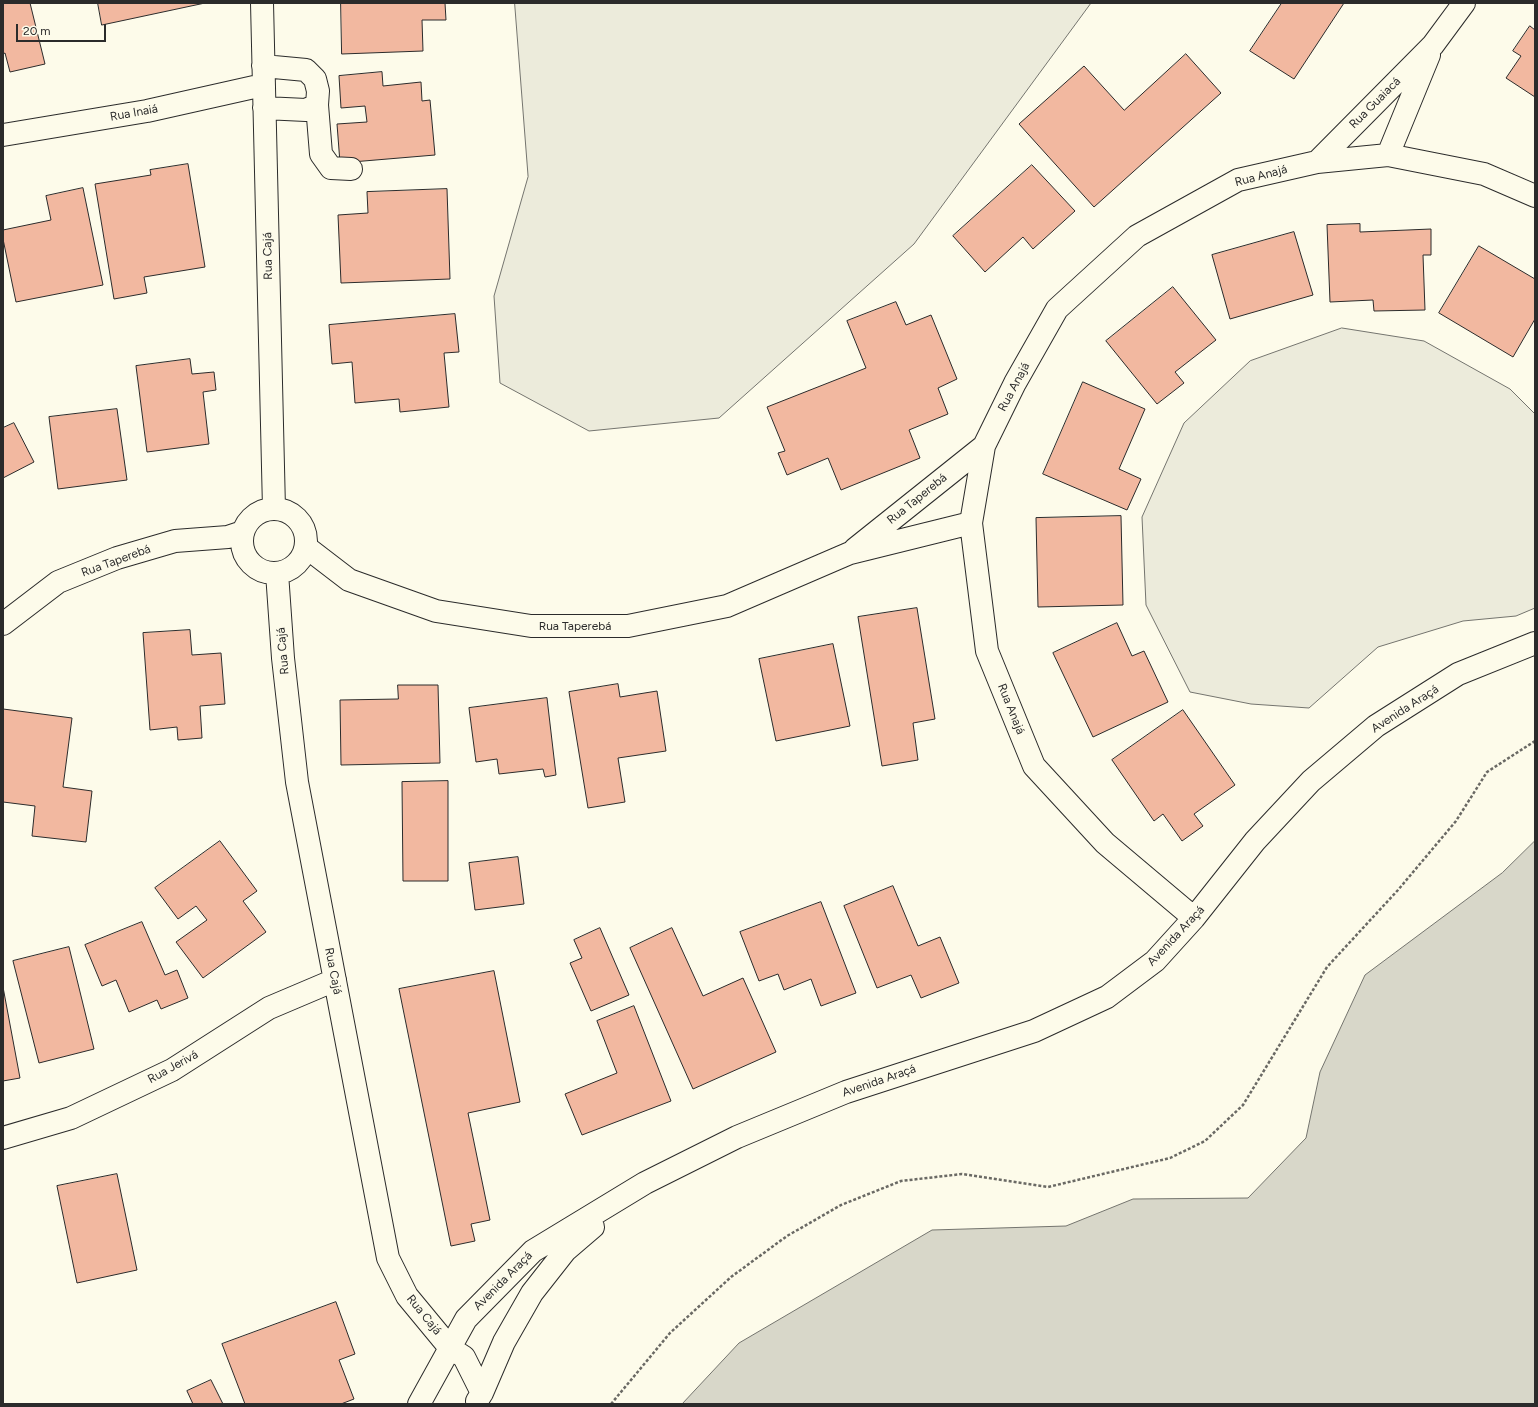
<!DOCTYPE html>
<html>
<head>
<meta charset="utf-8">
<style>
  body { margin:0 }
  #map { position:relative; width:1538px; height:1407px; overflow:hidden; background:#fdfbea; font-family:Figtree,sans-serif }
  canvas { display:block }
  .frame { position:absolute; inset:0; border:4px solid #2b2b2b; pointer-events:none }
  .scale { position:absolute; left:16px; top:24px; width:90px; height:18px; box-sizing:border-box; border:2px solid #2b2b2b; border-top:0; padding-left:5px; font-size:12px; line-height:14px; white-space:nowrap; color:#2b2b2b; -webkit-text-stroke:3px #fdfbea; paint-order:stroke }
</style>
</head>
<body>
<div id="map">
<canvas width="1538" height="1407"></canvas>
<div class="frame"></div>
<div class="scale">20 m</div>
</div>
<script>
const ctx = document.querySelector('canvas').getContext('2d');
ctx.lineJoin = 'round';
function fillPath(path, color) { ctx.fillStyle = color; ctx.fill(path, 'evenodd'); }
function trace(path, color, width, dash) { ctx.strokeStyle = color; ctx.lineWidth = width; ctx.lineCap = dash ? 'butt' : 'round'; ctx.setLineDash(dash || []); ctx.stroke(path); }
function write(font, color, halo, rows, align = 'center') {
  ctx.font = font + ' Figtree,sans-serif'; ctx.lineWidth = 3; ctx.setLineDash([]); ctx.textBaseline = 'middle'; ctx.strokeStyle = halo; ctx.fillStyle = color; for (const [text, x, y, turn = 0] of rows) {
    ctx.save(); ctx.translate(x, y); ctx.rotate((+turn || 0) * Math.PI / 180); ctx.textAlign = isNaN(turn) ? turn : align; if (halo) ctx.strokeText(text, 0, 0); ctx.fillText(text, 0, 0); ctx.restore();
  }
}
const green = new Path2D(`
  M515 3H1091L914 244 719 418 589 431 500 383 494 296 528 177Z
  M1342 328 1424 341 1510 389 1535 414V608L1516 616 1463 621 1378 647 1309 708 1251 704 1190 692 1146 605 1142 517 1184 423 1250 361Z`);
fillPath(green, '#ecebdb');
trace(green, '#74746e', 1);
const water = new Path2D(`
  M1535 841V1404H682L739 1343 932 1230 1066 1226 1133 1199 1248 1198 1306 1138 1320 1072 1365 975 1502 873Z`);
fillPath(water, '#d8d7c9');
trace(water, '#74746e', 1);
const building = new Path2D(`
  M3 3H30L45 64 10 72 5 53 3 54Z
  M98 3H205L102 25Z
  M341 3H445L446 20H422L423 51 342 54Z
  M1282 3H1344L1294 79 1250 51Z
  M1530 26 1535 30V97L1506 78 1521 56 1513 51Z
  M1186 54 1221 93 1094 207 1019 124 1084 66 1124 110Z
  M382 72 383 86 421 82 422 101 430 100 435 155 340 163 337 124 367 122 365 106 341 108 339 76Z
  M188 164 205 267 144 277 147 293 114 299 95 184 151 175 150 170Z
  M1032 165 1075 211 1033 249 1023 237 985 272 953 236Z
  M83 188 103 285 16 302 3 239V230L51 220 46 196Z
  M447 189 450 279 341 283 338 215 368 213 367 192Z
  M1360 224V232L1431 229V255H1423L1425 310 1374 311 1373 300 1330 302 1327 225Z
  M1294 232 1313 295 1230 319 1212 255Z
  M1479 246 1535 279V319L1513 357 1439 313Z
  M1173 287 1216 340 1175 372 1184 383 1157 404 1106 341Z
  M896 302 906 325 931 315 957 379 938 388 948 414 909 430 920 458 841 490 828 458 787 475 778 453 785 451 767 407 866 368 847 321Z
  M455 314 459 352 444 353 449 407 400 412 399 399 355 403 352 362 332 364 329 325Z
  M190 359 192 374 214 372 216 390 203 392 209 444 147 452 136 366Z
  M1083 382 1145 409 1119 469 1141 479 1127 510 1043 474Z
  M117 409 127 480 58 489 49 417Z
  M14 423 34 462 3 478V428Z
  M1121 516 1123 605 1038 607 1036 518Z
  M917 608 935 719 913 723 918 760 882 766 858 617Z
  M1117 623 1132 656 1144 651 1168 702 1093 737 1053 653Z
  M190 630 192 655 221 653 225 704 200 706 202 738 178 740 177 727 150 730 143 633Z
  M833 644 850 726 776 741 759 659Z
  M618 684 620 697 657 691 666 751 618 758 625 802 588 808 569 692Z
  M398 685H438L440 763 341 765 340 700 398 699Z
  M547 698 556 775 545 777 543 769 499 774 497 759 476 762 469 708Z
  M3 709 72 718 63 787 92 791 86 842 32 836 35 806 3 802Z
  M1183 710 1235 785 1194 814 1203 826 1182 841 1163 814 1154 821 1112 760Z
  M448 781V881H403L402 782Z
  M220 841 257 891 243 901 266 932 203 978 176 942 207 920 196 906 178 919 155 888Z
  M518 857 524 904 475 910 469 863Z
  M893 886 918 946 940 937 959 983 921 998 911 975 877 988 844 906Z
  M821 902 856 993 821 1006 811 979 784 990 778 974 759 981 740 932Z
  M142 922 165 975 177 970 188 998 161 1009 157 1000 129 1012 116 980 102 986 85 945Z
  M600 928 629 995 591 1011 570 963 582 958 574 940Z
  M672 928 703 996 743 978 776 1052 693 1089 630 948Z
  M69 947 94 1049 39 1063 13 961Z
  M494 971 520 1102 468 1113 490 1220 471 1224 475 1241 451 1246 399 989Z
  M3 987 20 1078 3 1081Z
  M634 1006 671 1101 582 1135 565 1094 617 1073 597 1021Z
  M117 1174 137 1270 77 1283 57 1186Z
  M336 1302 355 1354 339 1360 354 1399 341 1404H245L222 1344Z
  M211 1380 223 1404H193L187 1391Z`);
fillPath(building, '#f2b8a0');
trace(building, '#2b2b2b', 1);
const minor = new Path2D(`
  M262 3 274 509
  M263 66 306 70 315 79 318 91 317 105 321 154 331 168 351 169
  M264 108 306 110 317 105
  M3 135 147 111 263 85
  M1388 155 1429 55
  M1317 162 1433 45 1464 3
  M242 541a32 32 0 1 1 64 0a32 32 0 1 1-64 0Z
  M306 547 349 580 436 611 531 626H628L727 606 850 553 971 523
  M855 549 984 446
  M277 573 283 658 297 782 388 1258 407 1296 450 1348 464 1357 482 1393
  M3 624 58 582 117 558 175 541 228 537 243 532
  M1194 918 1105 843 1034 766 987 651 971 523 984 446 1015 383 1057 309 1137 236 1238 180 1317 162 1388 155 1484 174 1535 196
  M3 1138 71 1118 172 1070 269 1008 335 980
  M477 1401 482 1393 504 1342 532 1293 565 1251 593 1227
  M419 1404 466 1319 533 1251 645 1183 737 1137 846 1092 1034 1031 1107 997 1155 961 1194 918 1255 841 1311 781 1376 726 1458 674 1535 643`);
trace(minor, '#2b2b2b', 24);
trace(new Path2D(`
  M611 1404 670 1333 731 1277 787 1236 841 1205 901 1181 962 1174 1048 1187 1170 1158 1205 1141 1243 1105 1327 967 1398 890 1456 821 1487 772 1535 741`), '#6a6964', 2.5, [3, 2]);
trace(minor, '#fdfbea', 22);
write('12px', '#2b2b2b', '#fdfbea', [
  ["Rua Guaiacá",1375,103,-45],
  ["Rua Inaiá",134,113,-10],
  ["Rua Anajá",1261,176,-15],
  ["Rua Cajá",268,256,-91],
  ["Rua Anajá",1014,387,-62],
  ["Rua Taperebá",917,499,-39],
  ["Rua Taperebá",116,561,-20],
  ["Rua Taperebá",575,626],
  ["Rua Cajá",283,651,-95],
  ["Rua Anajá",1011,709,68],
  ["Avenida Araçá",1405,709,-33],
  ["Avenida Araçá",1176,936,-47],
  ["Rua Cajá",333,971,79],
  ["Rua Jerivá",173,1067,-29],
  ["Avenida Araçá",879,1081,-19],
  ["Avenida Araçá",503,1281,-45],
  ["Rua Cajá",424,1315,51]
]);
</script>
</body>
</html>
